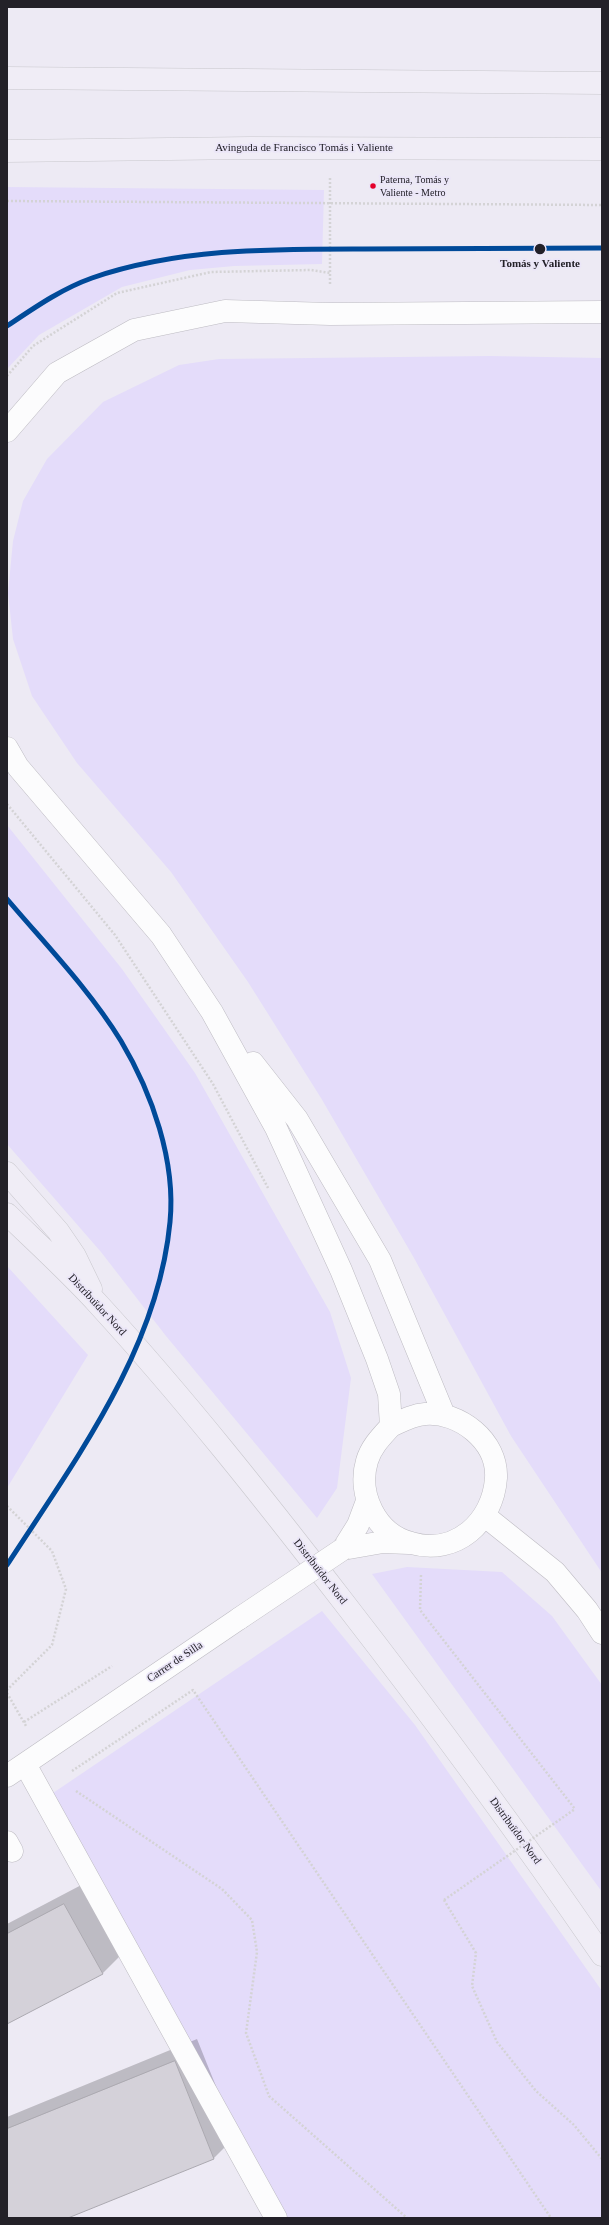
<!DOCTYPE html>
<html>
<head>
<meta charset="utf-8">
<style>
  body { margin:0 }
  #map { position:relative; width:609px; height:2225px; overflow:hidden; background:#edeaf4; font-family:"Times New Roman",serif }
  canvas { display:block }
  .frame { position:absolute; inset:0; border:8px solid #232128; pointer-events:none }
</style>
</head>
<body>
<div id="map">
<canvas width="609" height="2225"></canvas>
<div class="frame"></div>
</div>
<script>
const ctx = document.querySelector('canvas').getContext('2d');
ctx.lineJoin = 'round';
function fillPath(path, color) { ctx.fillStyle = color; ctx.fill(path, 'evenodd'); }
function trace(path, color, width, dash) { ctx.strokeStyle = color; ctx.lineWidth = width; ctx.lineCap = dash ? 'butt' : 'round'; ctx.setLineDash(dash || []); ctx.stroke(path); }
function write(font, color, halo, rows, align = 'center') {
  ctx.font = font + ' "Times New Roman",serif'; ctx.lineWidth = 3.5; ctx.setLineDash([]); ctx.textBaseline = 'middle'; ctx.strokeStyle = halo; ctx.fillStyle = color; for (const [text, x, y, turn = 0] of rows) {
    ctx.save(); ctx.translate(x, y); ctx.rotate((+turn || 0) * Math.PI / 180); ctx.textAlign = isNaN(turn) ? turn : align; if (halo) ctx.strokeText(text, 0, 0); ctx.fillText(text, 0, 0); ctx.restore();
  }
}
fillPath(new Path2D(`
  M7 187 324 190 322 264 234 266 190 270 122 287 39 335 7 369Z
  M490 356 602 358V1573L511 1436 414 1258 321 1098 248 982 171 872 77 763 32 696 13 639 8 593 13 541 23 501 47 459 103 402 179 365 219 359Z
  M7 825 122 969 195 1073 330 1312 351 1378 337 1488 317 1518 166 1336 101 1252 7 1144Z
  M7 1266 88 1355 7 1488Z
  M407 1567 502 1572 552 1616 602 1685V1892L372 1574Z
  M322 1611 415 1725 602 1991V2218H282L53 1793Z`), '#e4dcfa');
fillPath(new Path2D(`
  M87 1882 125 1951 103 1973 7 2023V1924Z
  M197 2039 236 2136 214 2158 65 2218H7V2117Z`), '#0003');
const building = new Path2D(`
  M64 1904 103 1974 7 2024V1934Z
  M175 2061 214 2159 68 2218H7V2129Z`);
fillPath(building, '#d4d1d9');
trace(building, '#aba9b0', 1);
const minor = new Path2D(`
  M7 431 57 373 134 330 225 311 330 314 602 312
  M7 748 18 767 161 935 212 1012 276 1128 341 1270 377 1359 389 1394 391 1426C381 1437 371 1447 367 1461 357 1494 376 1534 411 1543 456 1556 493 1522 496 1478 498 1441 459 1411 425 1414 412 1415 402 1421 391 1426
  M253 1063 297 1119 380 1260 444 1415
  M485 1516 555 1572 587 1610 602 1633
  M343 1549 383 1542 409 1543
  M343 1549 358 1525 367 1501
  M25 1764 276 2218
  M7 1776 240 1618
  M7 1842 12 1851`);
const major = new Path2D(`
  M7 78 602 83
  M7 151 250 148 602 149
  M7 1173 58 1231 75 1256 91 1289
  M7 1214C38 1244 70 1273 99 1305 185 1399 264 1499 342 1600 432 1716 519 1834 602 1955`);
trace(minor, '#bdbbc2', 23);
trace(major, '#c8c7cc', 23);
trace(new Path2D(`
  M330 178V285
  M7 201 602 205
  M7 376 33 346 117 293 211 272 311 270 330 273
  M7 804 115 935 213 1084 268 1188
  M7 1506 52 1551 66 1589 52 1645 7 1690
  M421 1575 420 1610 575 1809
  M7 1693 26 1726
  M24 1722 112 1666
  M72 1771 193 1690 551 2218
  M76 1791 222 1889 252 1920 257 1952 246 2033 269 2096 407 2218
  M444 1900 476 1953 472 1986 497 2042 536 2091 574 2125 602 2159`), '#d4d3d5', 2.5, [2, 2]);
trace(minor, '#fcfcfd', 22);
trace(major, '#f0edf6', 22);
const minorBridge = new Path2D(`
  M240 1618 343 1549`);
trace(minorBridge, '#bdbbc2', 23, []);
trace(new Path2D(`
  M444 1900 575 1809`), '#d4d3d5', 2.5, [2, 2]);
trace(minorBridge, '#fcfcfd', 22);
trace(new Path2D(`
  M7 326C34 308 61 289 92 278 179 248 272 249 363 249 442 249 522 249 602 248
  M7 899C46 945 89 989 121 1041 152 1093 176 1161 170 1222 158 1350 75 1460 7 1565`), '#004a99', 5);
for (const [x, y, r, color] of [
  [373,186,3.5,"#e4002b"],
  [540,249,6,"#232128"]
]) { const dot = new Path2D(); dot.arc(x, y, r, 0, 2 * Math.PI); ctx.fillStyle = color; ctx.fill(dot); trace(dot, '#ebe6f8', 1.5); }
write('10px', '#232128', '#ebe6f8', [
  ["Paterna, Tomás y",380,180],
  ["Valiente - Metro",380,193]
], 'left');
write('11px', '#232128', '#ebe6f8', [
  ["Avinguda de Francisco Tomás i Valiente",304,148],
  ["Distribuïdor Nord",97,1305,47],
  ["Distribuïdor Nord",320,1572,52],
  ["Carrer de Silla",175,1662,-34],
  ["Distribuïdor Nord",515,1831,54]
]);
write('bold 11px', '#232128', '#ebe6f8', [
  ["Tomás y Valiente",540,264]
]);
</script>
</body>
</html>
